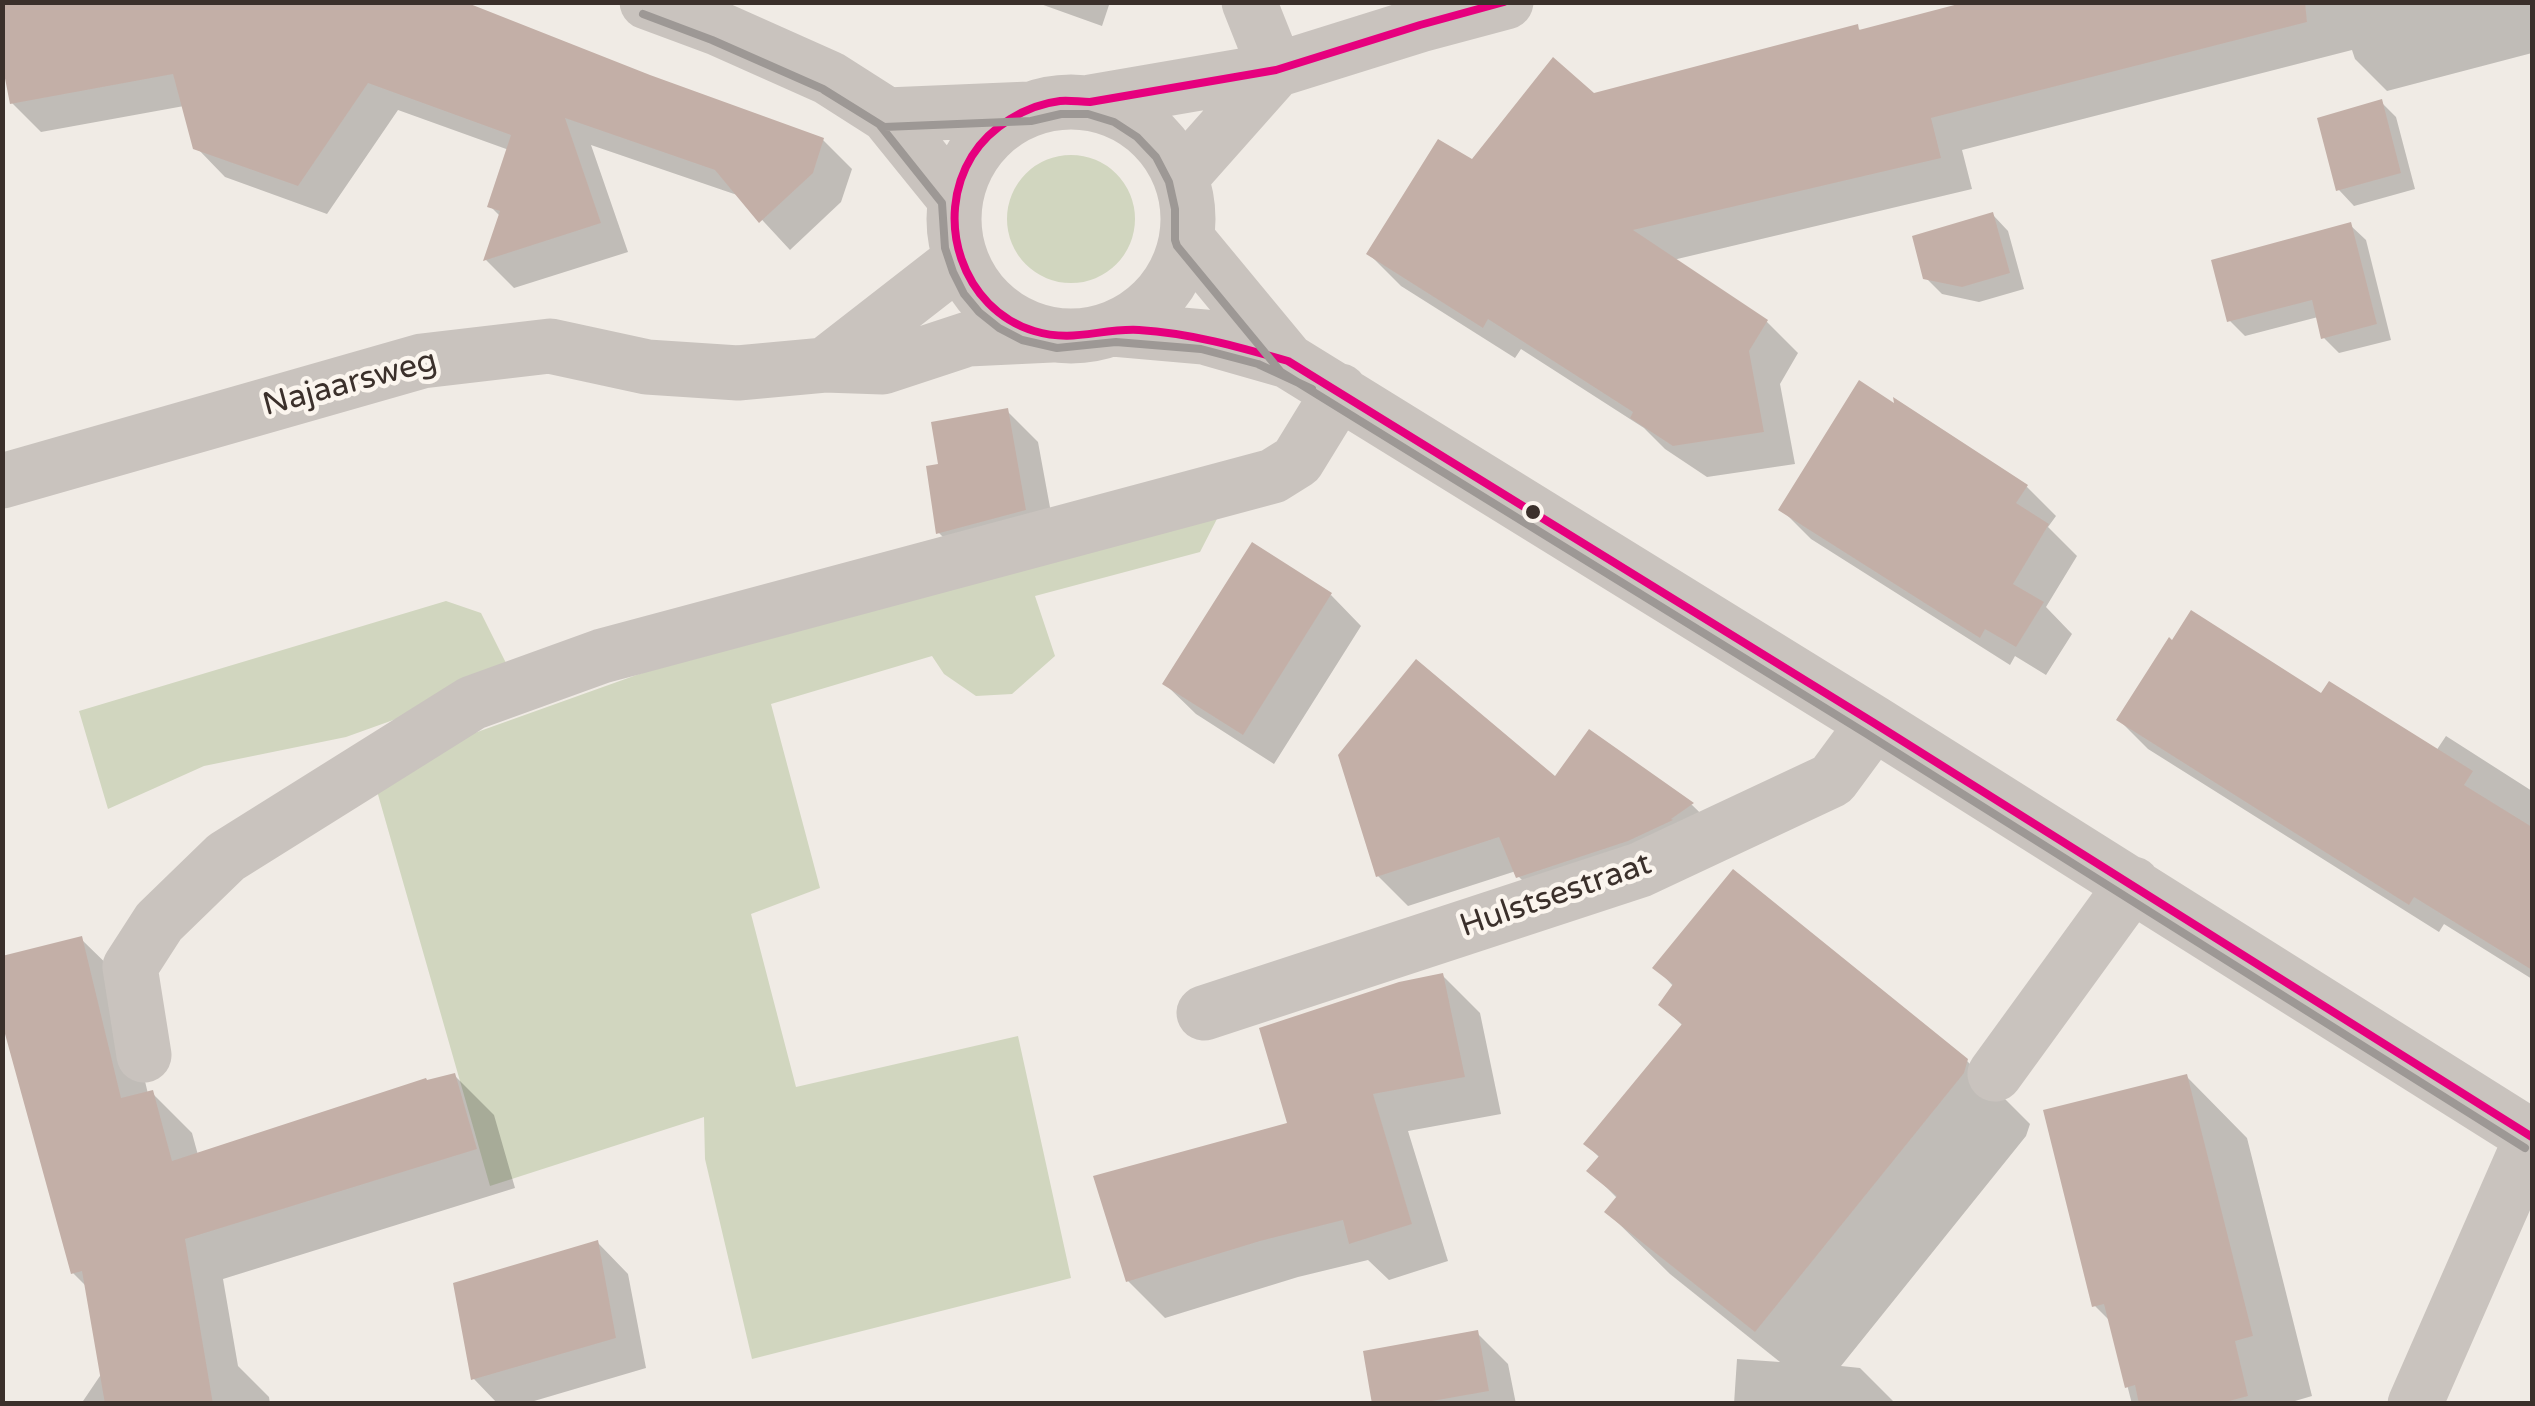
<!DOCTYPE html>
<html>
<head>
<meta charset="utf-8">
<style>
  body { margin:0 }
  #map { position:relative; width:2535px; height:1406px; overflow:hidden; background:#f0ebe5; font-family:"Varela Round",sans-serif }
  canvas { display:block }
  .frame { position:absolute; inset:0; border:5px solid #3b302b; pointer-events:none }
</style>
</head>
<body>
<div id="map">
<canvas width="2535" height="1406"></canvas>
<div class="frame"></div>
</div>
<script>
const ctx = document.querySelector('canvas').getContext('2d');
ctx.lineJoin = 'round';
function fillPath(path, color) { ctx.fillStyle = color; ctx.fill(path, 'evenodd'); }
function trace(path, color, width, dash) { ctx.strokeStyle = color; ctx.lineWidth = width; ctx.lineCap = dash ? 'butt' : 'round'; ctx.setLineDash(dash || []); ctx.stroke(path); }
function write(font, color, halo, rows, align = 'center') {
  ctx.font = font + ' "Varela Round",sans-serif'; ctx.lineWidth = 9; ctx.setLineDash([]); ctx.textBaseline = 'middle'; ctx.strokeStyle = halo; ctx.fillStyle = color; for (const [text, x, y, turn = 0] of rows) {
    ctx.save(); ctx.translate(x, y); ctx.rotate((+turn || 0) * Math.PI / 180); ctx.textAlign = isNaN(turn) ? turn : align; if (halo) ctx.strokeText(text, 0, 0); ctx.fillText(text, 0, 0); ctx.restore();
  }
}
fillPath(new Path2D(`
  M1007 219a64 64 0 1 1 128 0a64 64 0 1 1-128 0Z
  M1220 513 1200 552 1035 596 1055 656 1012 694 976 696 944 674 932 656 771 704 820 888 751 914 796 1087 1018 1036 1071 1278 752 1359 705 1159 704 1117 490 1186 371 770 684 658Z
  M446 601 481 613 513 677 346 737 204 766 108 809 79 711Z`), '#d1d6bf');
fillPath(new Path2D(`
  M1035 2H1110L1102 26Z
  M1976 2H2532V53L2387 91 2355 59 2352 50 1962 150 1972 189 1673 260 1767 322 1798 353 1780 384 1795 464 1707 477 1665 449 1644 428 1521 349 1515 358 1401 286 1369 254 1472 163 1593 96 1857 27 1862 32Z
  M2 49 649 77 823 140 852 169 841 202 790 250 740 196 591 145 628 252 514 288 486 260 501 217 490 206 509 150 398 110 327 214 225 177 196 147 184 106 41 132 12 103Z
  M2381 102 2396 117 2415 189 2354 206 2339 190Z
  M1993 215 2008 231 2024 289 1979 302 1942 294 1926 278Z
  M2350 225 2366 240 2391 340 2339 353 2324 338 2318 317 2245 336 2229 320Z
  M1007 411 1038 442 1056 540 970 564 939 533Z
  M2027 487 2056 516 2048 527 2077 556 2046 607 2072 634 2046 675 2015 656 2010 665 1811 539 1781 509Z
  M1331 595 1361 626 1274 764 1196 714 1165 684Z
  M2322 696 2436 751 2446 736 2532 791V979L2444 924 2439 932 2148 749 2119 720Z
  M1590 732 1692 805 1722 834 1548 906 1518 876 1516 871 1408 906 1378 876 1555 779Z
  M81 939 121 978 148 1094 152 1093 192 1133 198 1155 454 1075 494 1115 515 1188 223 1279 238 1366 269 1397 270 1404H81L102 1373 88 1288 73 1273Z
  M1656 968 1967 1061 2030 1124 2026 1136 1841 1366 1860 1368 1896 1404H1734L1737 1359 1780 1362 1670 1274 1607 1212 1618 1199 1590 1171 1600 1158 1586 1144 1683 1026 1661 1004 1674 987Z
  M1443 976 1480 1013 1501 1114 1408 1131 1448 1261 1389 1280 1368 1260 1298 1277 1165 1318 1128 1281Z
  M2187 1077 2247 1138 2312 1396 2295 1401V1404H2132L2111 1322 2094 1305Z
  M598 1243 628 1274 646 1368 524 1404H498L473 1378Z
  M1477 1333 1508 1364 1516 1404H1375Z`), '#0003');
fillPath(new Path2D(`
  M2 2H465L650 75 824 138 813 173 759 223 715 170 565 118 601 223 483 261 500 211 487 207 511 135 368 83 298 186 193 149 173 74 10 104 2 63Z
  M1966 2H2305L2307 22 1931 118 1941 158 1633 230 1768 320 1749 351 1764 432 1673 446 1630 418 1633 412 1488 319 1483 328 1366 254 1438 139 1472 159 1553 57 1594 93 1858 24 1859 30Z
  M2382 99 2401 173 2336 191 2317 118Z
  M1993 212 2010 273 1962 287 1923 279 1912 236Z
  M2351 222 2377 324 2321 339 2312 300 2227 322 2211 260Z
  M1859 380 1894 403 1893 397 2028 485 2016 503 2049 524 2013 584 2044 602 2016 647 1985 629 1980 638 1778 510Z
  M1008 408 1026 510 936 534 926 466 938 464 931 422Z
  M1252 542 1332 593 1243 735 1162 684Z
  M2191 610 2321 693 2329 681 2473 771 2464 785 2532 827V970L2414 897 2409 905 2116 720 2169 637 2172 640Z
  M1416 659 1555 776 1589 729 1694 803 1671 819 1673 820 1628 841 1516 878 1499 837 1376 877 1338 755Z
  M1733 869 1968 1059 1964 1073 1755 1332 1604 1212 1617 1196 1586 1171 1599 1156 1583 1144 1682 1024 1658 1005 1673 984 1652 968Z
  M82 936 121 1098 153 1090 172 1161 426 1078 427 1080 455 1073 477 1149 185 1239 213 1404H105L82 1271 71 1274 2 1023V956Z
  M1443 973 1465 1077 1373 1094 1412 1224 1349 1244 1343 1220 1260 1241 1126 1282 1093 1176 1287 1123 1259 1028 1399 982Z
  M2187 1074 2253 1336 2235 1341 2248 1396 2218 1404H2139L2135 1385 2125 1388 2104 1304 2092 1307 2043 1110Z
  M598 1240 616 1338 471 1380 453 1283Z
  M1478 1330 1489 1391 1415 1404H1372L1363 1351Z`), '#c3afa7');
trace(new Path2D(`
  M647 2 717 28 829 78 887 115 955 199
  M1249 2 1276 70
  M954 219a117 117 0 1 1 234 0a117 117 0 1 1-234 0Z
  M1090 102 1276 70 1420 25 1506 2
  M887 115 1030 109
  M1181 177 1276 70
  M1187 239 1288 361
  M1113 329 1204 337 1288 361 1874 723 2532 1137
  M825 365 960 260
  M2 481 422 361 550 346 647 367 738 373 825 365 883 367 968 339 1052 335
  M1204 1013 1640 870 1832 780 1874 723
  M144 1055 130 967 159 922 226 857 472 703 602 656 1273 476 1297 461 1340 391
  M1995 1074 2133 884
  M2415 1404 2532 1137`), '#c9c3be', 55);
trace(new Path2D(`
  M1504 2 1420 25 1276 70 1090 102C1080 102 1070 100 1060 101 1026 105 990 127 972 156 933 219 962 309 1034 331 1074 343 1100 328 1139 330 1190 333 1239 347 1288 361L1874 723 2532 1137`), '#e6007e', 8);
trace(new Path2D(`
  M643 14 712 40 823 89 884 127 1031 121 1061 114H1088L1114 122 1137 137 1156 157 1169 182 1175 209V240L1177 246 1281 372 1867 734 2525 1148
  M824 90 879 124 942 203 945 248 953 272 964 294 979 312 999 328 1022 340 1057 348 1116 342 1201 349 1258 364 1312 389`), '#9d9895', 8);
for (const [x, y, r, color] of [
  [1533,512,9,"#3b302b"]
]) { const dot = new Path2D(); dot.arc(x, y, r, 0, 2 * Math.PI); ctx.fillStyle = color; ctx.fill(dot); trace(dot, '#fbf5ee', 4); }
write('32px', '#3b302b', '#fbf5ee', [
  ["Najaarsweg",350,384,-15],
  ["Hulstsestraat",1556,896,-19]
]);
</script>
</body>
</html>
